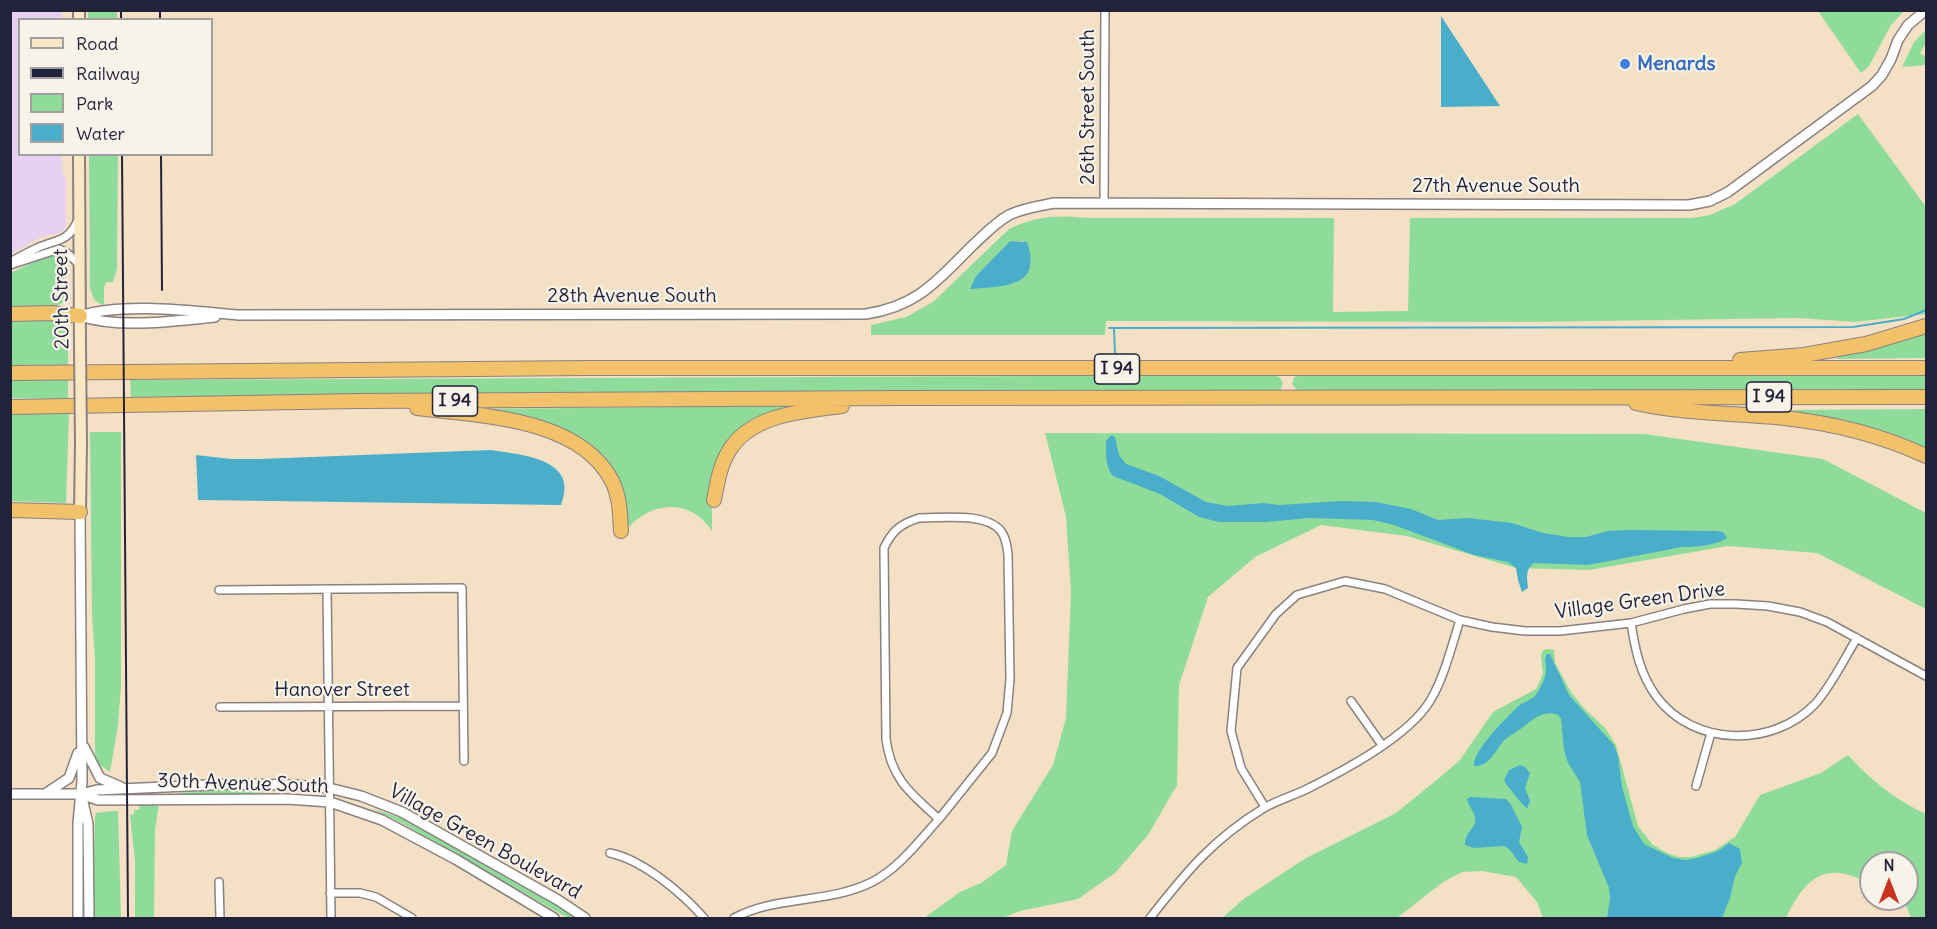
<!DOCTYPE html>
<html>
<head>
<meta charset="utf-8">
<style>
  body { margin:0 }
  #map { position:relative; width:1937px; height:929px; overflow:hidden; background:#f3e0c5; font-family:Delius,sans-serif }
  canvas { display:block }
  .frame { position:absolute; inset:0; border:12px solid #22223b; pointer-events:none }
  .legend { position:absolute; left:18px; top:18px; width:195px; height:138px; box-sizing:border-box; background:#f7f3e8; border:2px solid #a29fa3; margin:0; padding:8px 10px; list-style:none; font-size:18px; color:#22223b }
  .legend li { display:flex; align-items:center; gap:12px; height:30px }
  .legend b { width:30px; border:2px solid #a29fa3 }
  .north { position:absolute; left:1859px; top:851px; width:60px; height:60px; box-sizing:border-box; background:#f7f3e8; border:2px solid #a29fa3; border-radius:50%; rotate:0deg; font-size:16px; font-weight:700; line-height:24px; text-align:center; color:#22223b }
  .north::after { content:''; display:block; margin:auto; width:21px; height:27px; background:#c8321e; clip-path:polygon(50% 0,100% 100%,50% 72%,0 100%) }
</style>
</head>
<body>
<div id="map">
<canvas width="1937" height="929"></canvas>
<div class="frame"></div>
<ul class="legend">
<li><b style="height:8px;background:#fae7c3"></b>Road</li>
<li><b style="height:8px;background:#22223b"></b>Railway</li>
<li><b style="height:16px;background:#8fdc9a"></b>Park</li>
<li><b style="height:16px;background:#4aadca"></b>Water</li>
</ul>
<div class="north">N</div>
</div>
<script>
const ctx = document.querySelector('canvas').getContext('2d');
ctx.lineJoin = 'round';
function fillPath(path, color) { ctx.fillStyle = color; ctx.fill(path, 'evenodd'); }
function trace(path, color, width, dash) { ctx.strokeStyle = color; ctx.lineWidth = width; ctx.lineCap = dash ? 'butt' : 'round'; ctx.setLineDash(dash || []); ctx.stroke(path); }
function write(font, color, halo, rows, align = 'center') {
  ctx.font = font + ' Delius,sans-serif'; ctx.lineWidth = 4.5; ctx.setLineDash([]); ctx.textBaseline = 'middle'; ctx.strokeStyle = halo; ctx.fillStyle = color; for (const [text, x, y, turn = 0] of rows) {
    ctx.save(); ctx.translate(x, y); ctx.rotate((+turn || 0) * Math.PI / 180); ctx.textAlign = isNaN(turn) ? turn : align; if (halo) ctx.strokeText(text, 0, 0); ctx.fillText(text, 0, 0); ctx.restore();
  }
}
fillPath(new Path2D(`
  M11 10 62 11V19L20 20V154L62 155V172L66 179V226L62 232 39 238 11 254Z`), '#e6d2f0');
fillPath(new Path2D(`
  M88 11H117V19H88Z
  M1818 11H1904L1891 25 1869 66 1861 73Z
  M1926 30V43L1920 53 1926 57V65L1902 67 1914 42Z
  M1858 114 1926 207V314L1855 322 1799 318 1530 322 1106 321 1105 335H871V325L906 317 933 302 1009 229C1038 215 1058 215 1089 218H1334L1333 312 1408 311 1410 218H1692L1710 215 1735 204ZM1010 241H1023L1029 250 1031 265 1015 283 971 288 976 276Z
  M89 155H118L117 269 113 282H106L104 288V305C94 303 92 296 90 287Z
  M54 253 63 254 64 257V302L53 308 11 309 10 273Z
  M59 318 64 322 63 325 68 343V366H11L10 319Z
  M1926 329V358L1837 359 1838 354Z
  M1272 375 1279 377 1283 383 1281 389 1269 392 131 397 130 380Z
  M1302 375 1926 376V389L1304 391 1296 389 1292 384 1294 377Z
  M68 378V399L11 398 10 379Z
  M791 406 797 407 754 420 712 490V531C689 496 649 502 625 531L601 456 472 409Z
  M1926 409V450L1795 414 1793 410Z
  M69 412 66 503 11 501 10 413Z
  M90 432H121V686L118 725 110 772 102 766H97L95 760V660L92 615Z
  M1045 433 1644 434 1823 459 1926 513V609L1817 553 1728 546 1589 570 1516 568 1407 536 1321 525 1255 557 1208 597 1179 685 1177 785 1148 835 1115 873 1078 899 1020 911 1003 918H924L960 892 981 883 1006 865 1012 831 1053 765 1066 718 1071 591 1066 517Z
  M1548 649 1554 650 1555 663 1571 692 1583 707 1605 728 1616 745 1638 826 1653 845 1669 854 1679 857H1691L1715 850 1735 837 1760 795 1821 773 1848 755C1873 782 1893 798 1926 814V918H1911L1906 905 1896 899H1907V863H1871V885C1826 859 1806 877 1786 918H1543L1537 902 1516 877 1482 871 1462 872 1443 882 1397 918H1222L1245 898 1306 858 1396 813 1438 779 1460 760 1493 712 1536 689 1543 674 1541 655 1543 650Z
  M220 789H288L245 795H180V793Z
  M140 803H159L155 830 154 918H135V860L130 815 134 814V810H139Z
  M371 808 410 821 579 918H568L402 823Z
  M113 811H118L121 918H93L95 816 96 813Z`), '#8fdc9a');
fillPath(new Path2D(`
  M1441 16 1500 106 1441 107Z
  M1010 241 1027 242C1043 288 1004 286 970 289L976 276Z
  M1111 435 1115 437 1119 455 1126 464 1159 476 1206 502 1228 506 1263 503 1279 505 1342 501 1376 502 1411 509 1438 520 1468 518 1512 523 1543 533 1568 537H1586L1607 531 1629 530 1716 531 1723 532 1727 538C1715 546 1697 547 1682 547L1588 565 1534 563C1525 569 1527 578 1528 588L1522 592 1518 580 1516 568 1508 562 1474 555 1394 525 1373 520 1309 518 1266 522H1219L1199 517 1160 494 1113 476C1105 467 1106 453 1106 441Z
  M491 450C521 455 580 458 561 505L198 500 196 455 231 459H260Z
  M1547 654H1550L1569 695 1614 745 1618 756 1622 787 1633 826 1644 844 1673 858 1686 860 1697 858 1718 851 1729 843 1740 849 1742 863 1735 876 1730 898 1722 918H1607L1610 899 1609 888 1587 835 1580 782 1568 763 1564 750 1561 719 1558 715C1539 709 1530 724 1516 732 1510 736 1506 738 1502 743 1494 753 1488 767 1474 766 1471 753 1510 713 1521 704 1525 702 1530 700 1534 697 1539 692 1545 679 1546 672 1547 665 1543 660 1547 654Z
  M1520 765 1525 767 1530 773 1525 788 1530 801 1527 809C1523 805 1506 785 1504 780L1509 770Z
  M1470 797 1506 799 1510 803 1522 827 1519 842 1528 857 1527 864 1519 862 1509 849 1504 846 1474 848 1465 845C1464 834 1473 831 1475 822 1477 813 1468 807 1467 799Z`), '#4aadca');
trace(new Path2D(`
  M1109 328 1853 327 1904 319 1926 310
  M1114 329 1115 353`), '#4aadca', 2);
const minor = new Path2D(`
  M1104 204 1105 10
  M10 262C19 257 28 252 37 248 56 239 67 243 77 222
  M10 265 59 249 67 253 80 265
  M919 518C942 518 985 512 1001 531 1006 538 1007 546 1008 554L1010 679 1007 713 992 753 939 819C911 794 891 779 886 739L884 548C892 531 900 524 919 518Z
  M327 589 331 918
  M219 590 462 588 464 761
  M1631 623C1635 649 1640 674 1656 696 1693 747 1773 748 1815 704 1832 685 1844 659 1857 638
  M1351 701 1382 745
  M220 707 463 706
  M1696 786 1711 733
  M1265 807 1241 768 1231 731 1237 668 1276 614 1297 595 1345 581 1385 589 1460 620 1492 627 1525 631H1560L1631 623 1684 609 1710 604H1736L1768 606 1800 612 1827 622 1926 676
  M610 853C643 860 682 893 704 918
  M219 882 220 918
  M330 893H360L376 897 412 918
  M734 918C777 895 828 904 872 882 899 868 919 841 939 819
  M1150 918C1186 872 1213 839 1264 808 1276 801 1292 796 1305 790 1343 771 1408 737 1430 701 1444 678 1452 645 1460 620`);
const tertiary = new Path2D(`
  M80 316C123 302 192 311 238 315L866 314C918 306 938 280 973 245 985 234 995 223 1009 215 1023 208 1039 206 1054 203L1689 205 1710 201 1728 192 1872 86 1882 75 1891 59 1898 40 1908 25 1926 10
  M80 316C120 329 173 321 215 317
  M84 747 100 778 121 787
  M10 794H81L98 800 287 799 330 802 382 820 457 860 554 918
  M45 794 69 778 78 753
  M81 794 97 790 233 784 294 785 329 788 361 796 402 812 558 900 585 918
  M83 802 88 824 89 918
  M78 918V823L82 781 80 512`);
const secondary = new Path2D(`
  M79 10V20
  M79 154 80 345
  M80 512 81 443`);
const motorway = new Path2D(`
  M10 314 52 313 80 316
  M1740 360 1804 355 1866 344 1926 326
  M10 373 589 368H1926
  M1636 403C1684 414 1735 413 1784 418 1832 423 1883 436 1926 456
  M10 407 358 401 900 398 1926 397
  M417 408C480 416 579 417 612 481 620 497 620 514 621 531
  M714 500C717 484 720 465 729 451 751 414 804 411 842 406
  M10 510 80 512`);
trace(minor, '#8a8180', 10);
trace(tertiary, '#8a8180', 12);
trace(secondary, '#8a8180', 14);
trace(motorway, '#8a8180', 16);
trace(minor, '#fff', 7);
trace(tertiary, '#fff', 9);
trace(secondary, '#fae7c3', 10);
trace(motorway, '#f2c26a', 14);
trace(new Path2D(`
  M121 10V20
  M160 10V20
  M122 154 128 918
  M161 154 162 290`), '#22223b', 2);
const secondaryBridge = new Path2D(`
  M80 345 81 443`);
trace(secondaryBridge, '#8a8180', 14, []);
trace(secondaryBridge, '#fae7c3', 10);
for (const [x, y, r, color] of [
  [1625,64,6,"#3f7fe0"]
]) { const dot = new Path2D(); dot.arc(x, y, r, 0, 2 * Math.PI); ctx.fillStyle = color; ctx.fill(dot); trace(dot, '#f7f3e8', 2); }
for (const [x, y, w] of [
  [1117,369,45],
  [1769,397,45],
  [455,401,45]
]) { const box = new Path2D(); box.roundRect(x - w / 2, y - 15, w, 30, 4.5); ctx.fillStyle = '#f7f3e8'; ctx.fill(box); trace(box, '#22223b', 1.5); }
write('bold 18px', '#22223b', null, [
  ["I 94",1117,369],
  ["I 94",1769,397],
  ["I 94",455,401]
]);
write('bold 20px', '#366cbe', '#f7f3e8', [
  ["Menards",1637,64]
], 'left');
write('20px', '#22223b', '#f7f3e8', [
  ["26th Street South",1088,107,-90],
  ["27th Avenue South",1496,186],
  ["28th Avenue South",632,296],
  ["20th Street",62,299,-91],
  ["Village Green Drive",1640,601,-8],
  ["Hanover Street",342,690],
  ["30th Avenue South",243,784,2],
  ["Village Green Boulevard",485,842,29]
]);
</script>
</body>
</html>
